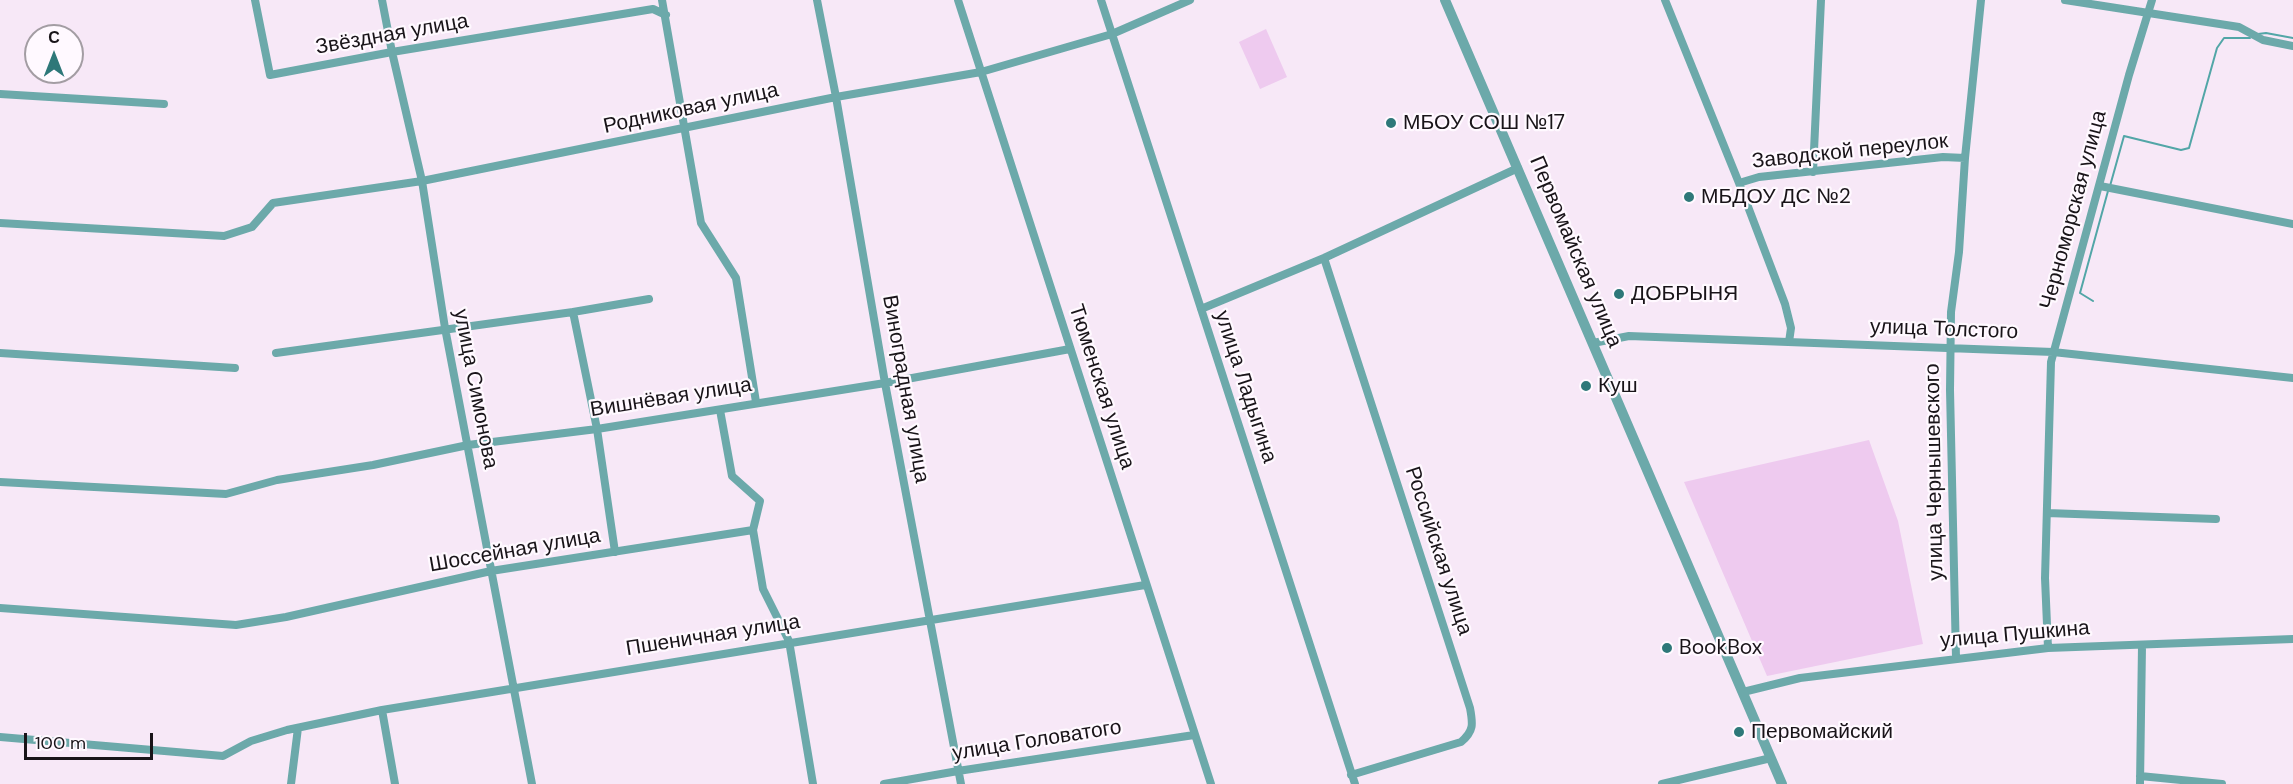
<!DOCTYPE html>
<html>
<head>
<meta charset="utf-8">
<style>
  body { margin:0 }
  #map { position:relative; width:2293px; height:784px; overflow:hidden; background:#f7e8f7; font-family:"DM Sans",sans-serif }
  canvas { display:block }
  .north { position:absolute; left:24px; top:24px; width:60px; height:60px; box-sizing:border-box; background:#fff9ff; border:2px solid #a39da3; border-radius:50%; rotate:0deg; font-size:16px; font-weight:700; line-height:24px; text-align:center; color:#191419 }
  .north::after { content:''; display:block; margin:auto; width:21px; height:27px; background:#2e7879; clip-path:polygon(50% 0,100% 100%,50% 72%,0 100%) }
  .scale { position:absolute; left:24px; top:733px; width:129px; height:27px; box-sizing:border-box; border:3px solid #191419; border-top:0; padding-left:8px; font-size:18px; line-height:21px; white-space:nowrap; color:#191419; -webkit-text-stroke:4px #fff9ff; paint-order:stroke }
</style>
</head>
<body>
<div id="map">
<canvas width="2293" height="784"></canvas>
<div class="north">С</div>
<div class="scale">100 m</div>
</div>
<script>
const ctx = document.querySelector('canvas').getContext('2d');
ctx.lineJoin = 'round';
function fillPath(path, color) { ctx.fillStyle = color; ctx.fill(path, 'evenodd'); }
function trace(path, color, width, dash) { ctx.strokeStyle = color; ctx.lineWidth = width; ctx.lineCap = dash ? 'butt' : 'round'; ctx.setLineDash(dash || []); ctx.stroke(path); }
function write(font, color, halo, rows, align = 'center') {
  ctx.font = font + ' "DM Sans",sans-serif'; ctx.lineWidth = 4.5; ctx.setLineDash([]); ctx.textBaseline = 'middle'; ctx.strokeStyle = halo; ctx.fillStyle = color; for (const [text, x, y, turn = 0] of rows) {
    ctx.save(); ctx.translate(x, y); ctx.rotate((+turn || 0) * Math.PI / 180); ctx.textAlign = isNaN(turn) ? turn : align; if (halo) ctx.strokeText(text, 0, 0); ctx.fillText(text, 0, 0); ctx.restore();
  }
}
fillPath(new Path2D(`
  M1266 29 1287 77 1260 89 1239 42Z
  M1869 440 1898 521 1923 644 1767 676 1684 482Z`), '#eecaef');
trace(new Path2D(`
  M2258 34 2266 33 2293 38
  M2110 186 2124 136 2181 150 2189 148 2217 48 2224 38H2250
  M2093 301 2080 293 2108 191`), '#52a6a7', 2);
trace(new Path2D(`
  M255 0 270 75 392 52 653 9 666 15
  M382 0 392 52 422 181 445 328 532 784
  M662 0 701 223 736 278 756 402
  M817 0 836 97 885 383 961 784
  M958 0 1211 784
  M1101 0 1355 784
  M1665 0 1739 183 1785 304 1791 328 1789 342
  M2065 0 2239 27 2263 40 2293 46
  M0 94 164 104
  M1813 172 1821 0
  M1739 183 1759 177 1943 157 1965 158
  M2100 186 2293 224
  M0 223 224 236 252 227 273 203 422 181 836 97 981 72 1112 34 1190 0
  M1324 258 1470 708C1473 724 1474 731 1461 742L1351 775
  M1201 309 1324 258 1518 168
  M573 312 597 429 615 552
  M1593 343 1629 336 2053 352 2293 378
  M0 353 235 368
  M276 353 573 312 649 299
  M720 410 732 476 760 501 753 530 763 589 789 641 813 784
  M0 482 226 494 277 480 373 465 468 445 597 429 885 383 1070 349
  M2047 513 2216 519
  M0 608 236 625 286 617 491 571 753 530
  M2048 648 2045 578 2051 362 2129 75 2152 0
  M1956 658 1950 390 1951 312 1959 252 1965 158 1981 0
  M1743 692 1800 678 2048 648 2293 639
  M382 710 395 784
  M0 737 223 756 251 741 287 730 382 710 1145 585
  M2140 776 2222 784
  M291 784 298 728
  M884 784 958 771 1194 735
  M1662 784 1771 758
  M2140 784 2142 646`), '#6ca9aa', 8);
trace(new Path2D(`
  M1445 0 1782 784`), '#6ca9aa', 10);
for (const [x, y, r, color] of [
  [1391,123,6,"#2e7879"],
  [1689,197,6,"#2e7879"],
  [1619,294,6,"#2e7879"],
  [1586,386,6,"#2e7879"],
  [1667,648,6,"#2e7879"],
  [1739,732,6,"#2e7879"]
]) { const dot = new Path2D(); dot.arc(x, y, r, 0, 2 * Math.PI); ctx.fillStyle = color; ctx.fill(dot); trace(dot, '#fff9ff', 2); }
write('21px', '#191419', '#fff9ff', [
  ["Звёздная улица",392,35,-10],
  ["Родниковая улица",691,109,-12],
  ["Заводской переулок",1850,152,-6],
  ["Черноморская улица",2074,210,-75],
  ["Первомайская улица",1575,252,67],
  ["улица Толстого",1944,330,2],
  ["Тюменская улица",1101,387,72],
  ["улица Ладыгина",1245,387,72],
  ["улица Симонова",475,389,79],
  ["Виноградная улица",905,389,80],
  ["Вишнёвая улица",671,398,-9],
  ["улица Чернышевского",1935,472,-91],
  ["Шоссейная улица",515,551,-10],
  ["Российская улица",1438,551,72],
  ["улица Пушкина",2015,635,-5],
  ["Пшеничная улица",713,636,-9],
  ["улица Головатого",1037,741,-9]
]);
write('21px', '#191419', '#fff9ff', [
  ["МБОУ СОШ №17",1403,123],
  ["МБДОУ ДС №2",1701,197],
  ["ДОБРЫНЯ",1631,294],
  ["Куш",1598,386],
  ["BookBox",1679,648],
  ["Первомайский",1751,732]
], 'left');
</script>
</body>
</html>
